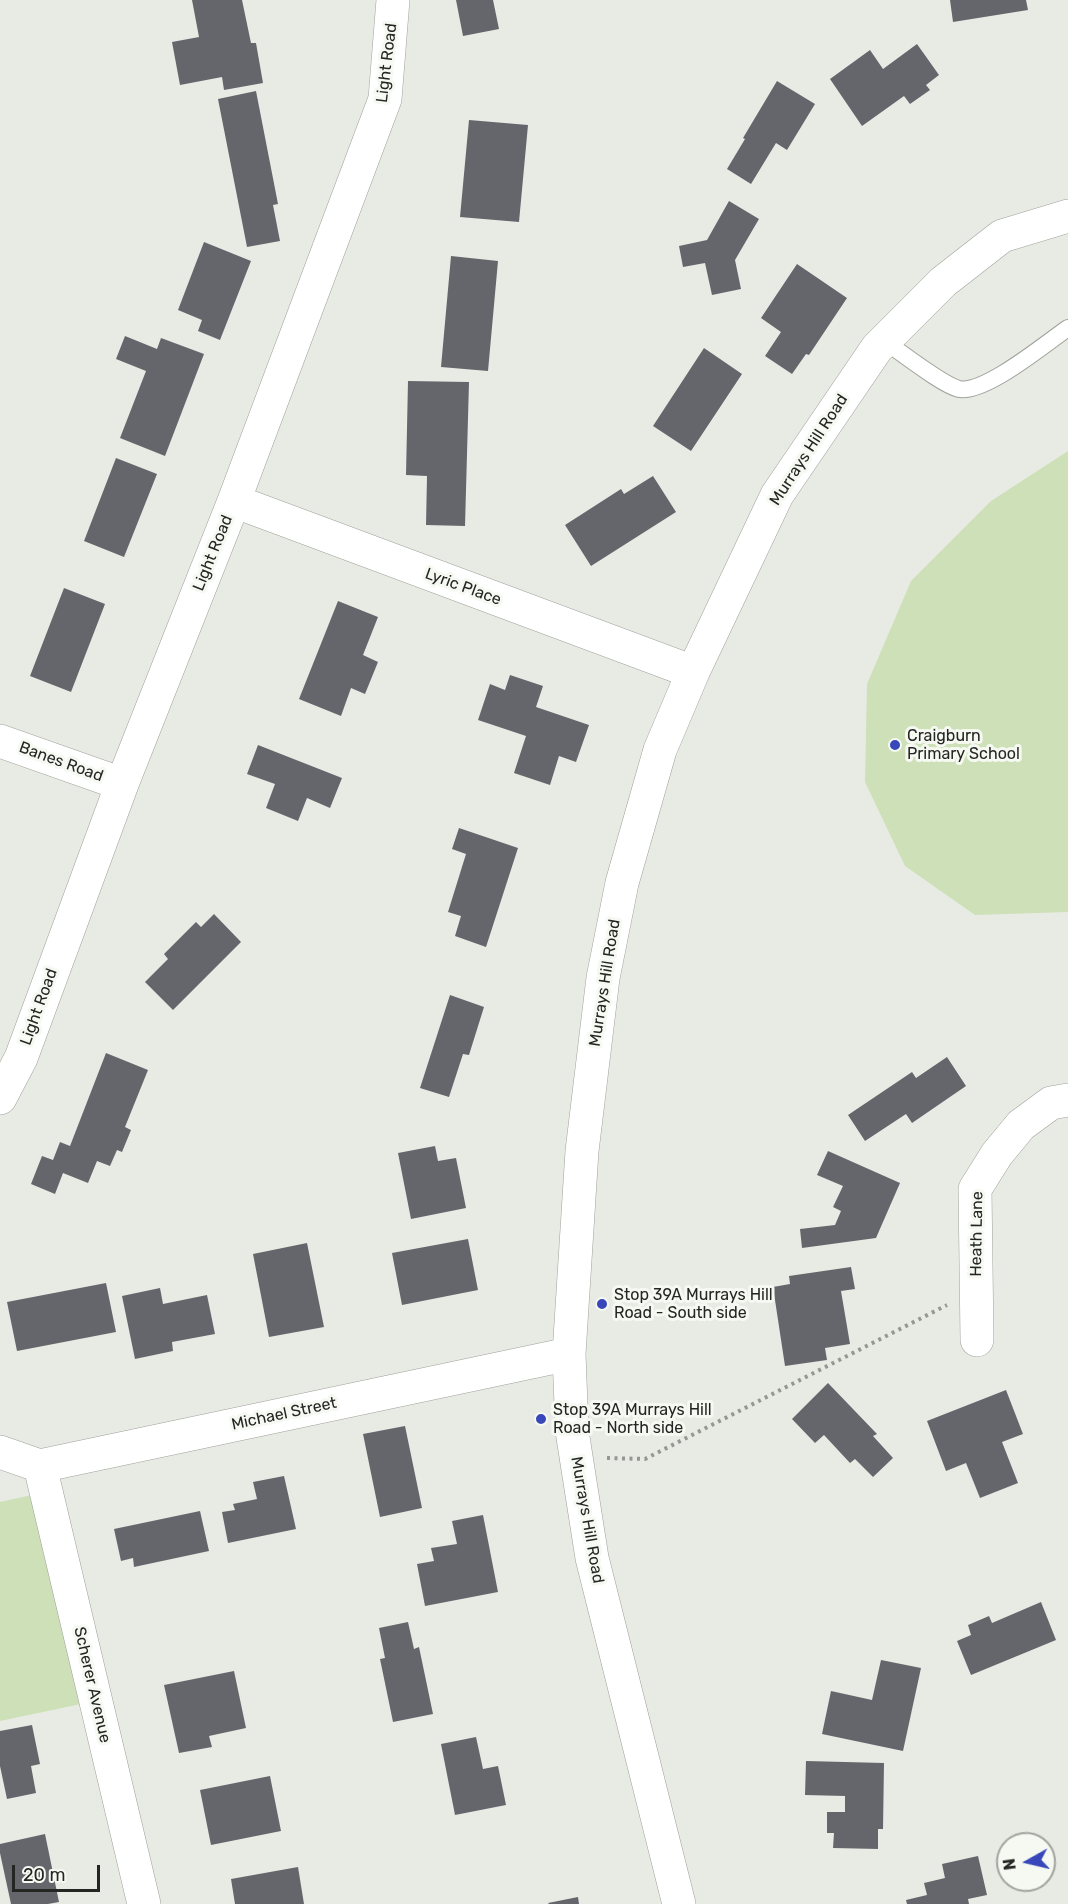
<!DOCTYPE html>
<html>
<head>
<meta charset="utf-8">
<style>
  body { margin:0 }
  #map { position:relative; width:1068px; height:1904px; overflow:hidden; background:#e8ebe4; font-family:Rubik,sans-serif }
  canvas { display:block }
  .north { position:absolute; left:996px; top:1832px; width:60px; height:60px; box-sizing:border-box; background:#f5f9f1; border:2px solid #a2a59f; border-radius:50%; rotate:262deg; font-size:16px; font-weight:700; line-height:24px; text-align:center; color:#252623 }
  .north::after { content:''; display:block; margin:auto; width:21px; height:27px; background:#3847ba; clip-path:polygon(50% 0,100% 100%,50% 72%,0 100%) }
  .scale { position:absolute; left:12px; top:1865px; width:88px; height:27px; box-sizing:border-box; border:3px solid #252623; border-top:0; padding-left:8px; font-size:18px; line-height:21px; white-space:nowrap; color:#252623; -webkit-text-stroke:4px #f5f9f1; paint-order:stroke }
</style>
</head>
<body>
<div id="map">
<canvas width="1068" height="1904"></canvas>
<div class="north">N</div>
<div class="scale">20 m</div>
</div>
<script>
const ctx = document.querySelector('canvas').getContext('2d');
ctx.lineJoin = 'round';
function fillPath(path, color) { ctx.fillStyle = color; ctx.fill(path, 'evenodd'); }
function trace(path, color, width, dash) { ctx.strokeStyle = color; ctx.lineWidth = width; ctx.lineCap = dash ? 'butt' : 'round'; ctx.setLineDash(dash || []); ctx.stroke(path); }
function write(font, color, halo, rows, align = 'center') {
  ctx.font = font + ' Rubik,sans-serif'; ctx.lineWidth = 6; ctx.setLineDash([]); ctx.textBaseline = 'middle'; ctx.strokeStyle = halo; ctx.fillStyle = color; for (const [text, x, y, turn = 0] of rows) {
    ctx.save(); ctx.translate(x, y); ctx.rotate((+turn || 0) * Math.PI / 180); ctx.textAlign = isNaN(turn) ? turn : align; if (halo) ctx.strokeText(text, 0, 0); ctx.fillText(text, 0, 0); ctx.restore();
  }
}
fillPath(new Path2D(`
  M1068 451V912L975 915 905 866 865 782 867 684 911 581 991 501Z
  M32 1495 81 1704 0 1721V1502Z`), '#cee0b7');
fillPath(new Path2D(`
  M192 0H242L251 43H256L263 83 224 90 222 77 180 85 172 42 199 37Z
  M456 0H493L499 29 463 36Z
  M950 0H1026L1028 10 953 22Z
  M917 44 939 75 926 85 930 90 910 104 904 96 862 126 830 79 870 50 883 69Z
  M777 81 815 104 787 150 776 143 751 184 727 169 745 139 743 138Z
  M256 91 278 204 273 205 280 241 247 247 218 99Z
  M469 120 528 125 519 222 460 217Z
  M729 201 759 219 735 260 741 289 712 295 705 263 683 267 679 246 707 240Z
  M204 242 251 261 220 340 198 331 202 320 178 310Z
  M451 256 498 261 488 371 441 367Z
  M797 264 847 298 809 355 806 354 792 374 765 356 781 332 761 318Z
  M125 336 157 349 161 338 204 354 165 456 120 438 146 371 116 359Z
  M704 348 742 374 691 451 653 426Z
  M408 381 469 382 465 526 426 525 427 476 406 475Z
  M116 458 157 474 124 557 84 541Z
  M653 476 676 512 591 566 565 525 621 489 624 494Z
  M64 588 105 604 71 692 30 676Z
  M338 601 378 617 363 655 378 662 365 694 351 688 341 716 299 699Z
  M510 675 543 686 536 707 589 725 576 762 559 756 550 785 514 773 526 736 478 720 490 684 505 690Z
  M258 745 342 778 330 808 307 798 298 821 266 808 275 784 247 774Z
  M459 828 518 848 486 947 455 936 461 916 448 912 466 854 452 849Z
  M214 914 241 942 173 1010 145 982 168 959 164 954 196 922 201 927Z
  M450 995 484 1007 469 1055 463 1054 449 1097 420 1088Z
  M106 1053 148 1070 125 1127 131 1130 122 1152 117 1150 110 1166 97 1161 88 1183 63 1173 55 1194 31 1184 42 1156 53 1160 60 1142 70 1146Z
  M947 1057 966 1086 912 1123 906 1114 865 1141 848 1115 912 1072 916 1078Z
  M435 1146 438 1161 456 1158 466 1208 411 1219 398 1153Z
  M828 1151 900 1183 876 1238 802 1248 800 1229 835 1225 841 1211 833 1207 843 1186 817 1175Z
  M468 1239 478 1290 402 1305 392 1253Z
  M307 1243 324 1327 269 1337 253 1254Z
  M851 1267 855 1289 841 1291 850 1344 825 1348 827 1360 785 1366 773 1287 790 1284 789 1276Z
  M106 1283 116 1332 17 1351 7 1302Z
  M160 1288 163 1304 207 1295 215 1334 172 1342 173 1351 135 1359 122 1296Z
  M828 1383 877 1434 873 1436 893 1458 873 1477 855 1459 850 1463 824 1435 815 1443 792 1419Z
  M1006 1390 1023 1434 1002 1442 1018 1483 980 1498 966 1463 946 1471 927 1421Z
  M405 1426 422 1508 380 1517 363 1434Z
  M284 1476 296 1529 228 1543 222 1512 235 1510 233 1504 257 1499 253 1482Z
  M200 1511 209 1551 134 1567 133 1558 121 1561 114 1529Z
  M483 1515 498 1592 425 1606 417 1564 434 1561 431 1548 457 1544 452 1521Z
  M1041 1602 1056 1640 971 1675 957 1641 971 1635 968 1625 989 1616 992 1623Z
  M408 1622 414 1649 419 1647 433 1714 393 1722 380 1659 385 1658 379 1628Z
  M881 1660 921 1668 903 1751 822 1734 831 1691 872 1700Z
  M234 1671 246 1728 209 1736 212 1747 179 1753 164 1685Z
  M32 1725 40 1764 31 1766 36 1793 7 1799 0 1766V1731Z
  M476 1737 483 1769 498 1766 506 1805 455 1815 441 1744Z
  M806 1761 884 1763 883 1829H878V1849L833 1848 834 1833H827V1812H845V1796L805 1795Z
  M270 1776 281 1831 211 1845 200 1790Z
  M45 1834 59 1902 48 1904H11L0 1853V1844Z
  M978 1856 987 1895 968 1899 969 1904H907L906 1900 927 1895 924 1883 945 1878 942 1864Z
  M298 1867 304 1904H235L231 1879Z
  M578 1897 579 1904H549L548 1903Z`), '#64666c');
const lane = new Path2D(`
  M884 341C901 352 942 385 959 389 985 394 1046 343 1068 328`);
const street = new Path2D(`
  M234 501 693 672
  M0 741 122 784
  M0 1098 21 1058 122 784 234 501 385 99 393 0
  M977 1340 975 1189 997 1154 1021 1125 1051 1103 1068 1100
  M0 1452 40 1466 569 1354
  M40 1466 144 1904
  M679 1904 592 1558 572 1431 569 1354 582 1151 603 978 622 883 660 750 693 672 777 495 877 348 943 282 1002 236 1068 216`);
trace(lane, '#9fa29b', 18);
trace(street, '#9fa29b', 34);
trace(new Path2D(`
  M607 1458 645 1459 947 1305`), '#959792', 4, [3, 4.5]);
trace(lane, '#fff', 16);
trace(street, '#fff', 33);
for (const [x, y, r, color] of [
  [895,745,6,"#3847ba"],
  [602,1304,6,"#3847ba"],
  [541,1419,6,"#3847ba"]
]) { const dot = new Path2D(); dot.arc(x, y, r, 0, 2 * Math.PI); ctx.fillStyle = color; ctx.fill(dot); trace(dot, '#f5f9f1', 2); }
write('16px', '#252623', '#f5f9f1', [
  ["Light Road",387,63,-83],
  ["Murrays Hill Road",809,450,-57],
  ["Light Road",213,553,-68],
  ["Lyric Place",463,587,20],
  ["Banes Road",61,762,20],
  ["Murrays Hill Road",605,983,-81],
  ["Light Road",39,1007,-70],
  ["Heath Lane",977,1234,-89],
  ["Michael Street",284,1414,-12],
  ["Murrays Hill Road",587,1520,80],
  ["Scherer Avenue",92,1685,77]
]);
write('16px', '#252623', '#f5f9f1', [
  ["Craigburn",907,736],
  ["Primary School",907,754],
  ["Stop 39A Murrays Hill",614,1295],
  ["Road - South side",614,1313],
  ["Stop 39A Murrays Hill",553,1410],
  ["Road - North side",553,1428]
], 'left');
</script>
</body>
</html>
